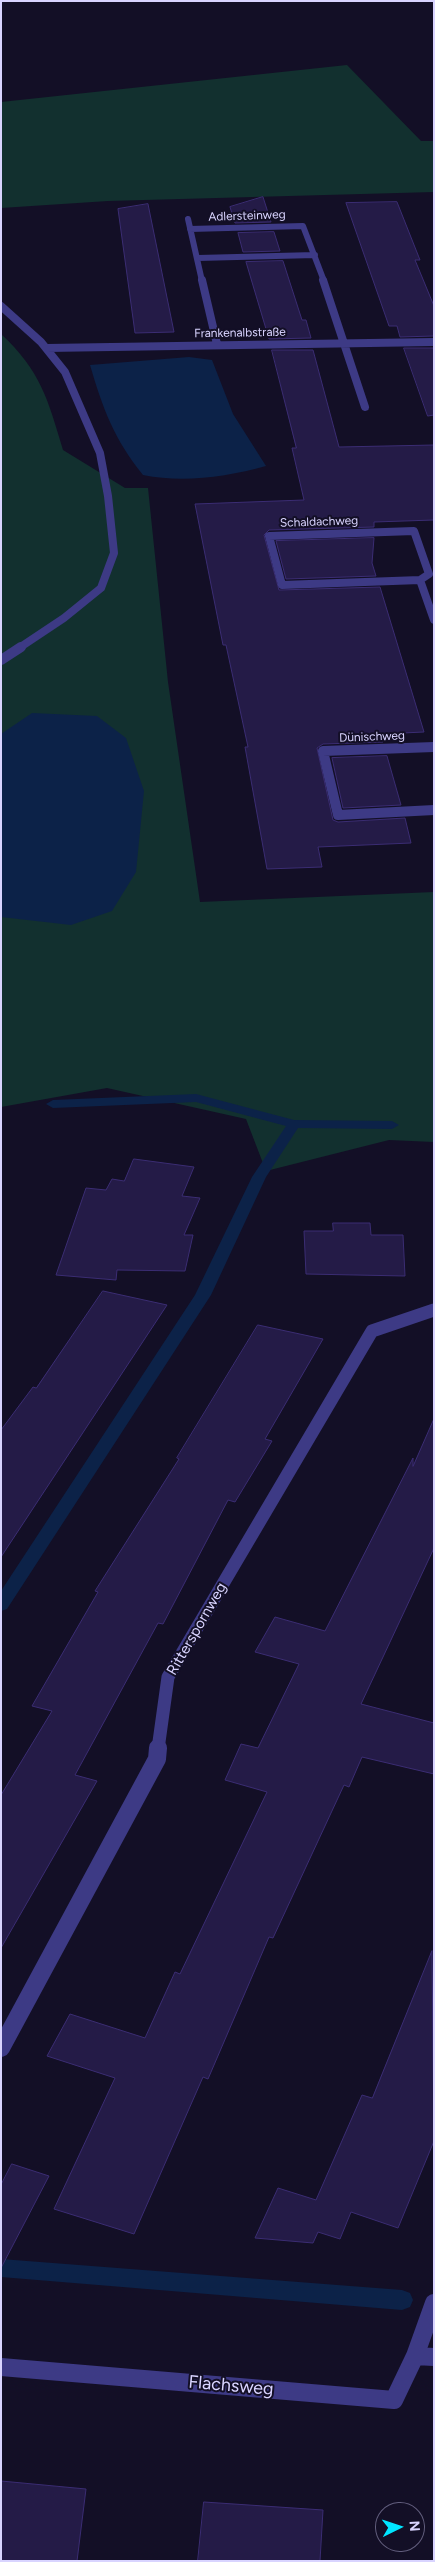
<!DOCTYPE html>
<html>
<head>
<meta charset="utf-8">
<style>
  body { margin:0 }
  #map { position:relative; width:435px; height:2562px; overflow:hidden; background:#130f26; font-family:Figtree,sans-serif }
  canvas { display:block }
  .frame { position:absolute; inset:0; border:2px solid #d9d4ff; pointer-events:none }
  .north { position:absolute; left:375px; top:2502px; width:50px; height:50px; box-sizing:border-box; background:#130f26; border:1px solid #625e7d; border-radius:50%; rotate:86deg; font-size:14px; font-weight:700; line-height:20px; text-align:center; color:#d9d4ff }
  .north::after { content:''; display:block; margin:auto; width:18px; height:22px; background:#00e5ff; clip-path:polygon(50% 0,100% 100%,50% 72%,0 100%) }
</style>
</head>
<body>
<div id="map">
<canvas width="435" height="2562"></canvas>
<div class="frame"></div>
<div class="north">N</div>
</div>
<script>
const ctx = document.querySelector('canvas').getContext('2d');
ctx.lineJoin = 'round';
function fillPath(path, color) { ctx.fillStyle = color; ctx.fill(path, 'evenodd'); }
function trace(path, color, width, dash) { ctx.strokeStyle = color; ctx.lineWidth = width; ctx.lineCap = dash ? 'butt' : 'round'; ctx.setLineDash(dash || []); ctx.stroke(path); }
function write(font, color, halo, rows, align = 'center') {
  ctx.font = font + ' Figtree,sans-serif'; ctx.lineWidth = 4; ctx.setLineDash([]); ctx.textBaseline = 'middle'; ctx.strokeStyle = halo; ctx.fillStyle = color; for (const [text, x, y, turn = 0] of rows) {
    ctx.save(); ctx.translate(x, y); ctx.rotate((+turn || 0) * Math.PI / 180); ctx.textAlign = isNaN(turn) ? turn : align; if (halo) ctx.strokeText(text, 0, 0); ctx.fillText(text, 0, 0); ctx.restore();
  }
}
fillPath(new Path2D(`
  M347 65 421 141H434V192L108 201 1 208V102Z
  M1 334C41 371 48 400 63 450L125 488H148L168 682 200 902 434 892V1142L389 1140 266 1171 246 1119 107 1088 1 1107Z`), '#12302f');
fillPath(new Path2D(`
  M189 357 212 360 233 414 266 466C226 477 183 483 143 475 114 439 103 409 90 365Z
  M32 713 97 716 126 738 144 791 136 872 112 911 71 925 1 917V734Z`), '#0c2248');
fillPath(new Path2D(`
  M196 1094 294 1120 392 1121 399 1125 392 1129 298 1128 266 1177 211 1295 7 1609 1 1611V1591L195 1295 252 1177 286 1126 196 1102 53 1108 46 1104 53 1100Z
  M1 2259 402 2290 410 2293 413 2300 410 2307 402 2310 1 2277Z`), '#0c2248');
const building = new Path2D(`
  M263 197 271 222 235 223 230 207Z
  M397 202 420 260H415L434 306V336L400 337 397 326H389L346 203Z
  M148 204 174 332 135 333 118 209Z
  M274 232 280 251 243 252 238 233Z
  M283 261 302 320H306L311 338 269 339 246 262Z
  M404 348H434V415L428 416Z
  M272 350H313L339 447 434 445V520L374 522V527L269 530 264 535 279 590 380 587 424 732 381 734 383 742 323 744 317 748 333 820 338 822 405 818 411 843 318 847 322 867 267 869 245 747H248L226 645H223L195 504 304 500 292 448H296Z
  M374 538 372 563 376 576 286 579 276 541Z
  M387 756 401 805 343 808 332 758Z
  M134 1159 194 1167 182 1196 200 1198 184 1235H193L185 1271 117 1270 116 1280 56 1275 86 1188 106 1190 112 1179 124 1181Z
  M333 1223H370L371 1235H403L405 1276 306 1274 304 1231H333Z
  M103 1291 167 1305 1 1557V1430L33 1387 36 1388Z
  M258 1325 323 1339 265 1439 272 1441 235 1502 228 1500 163 1624 158 1623 75 1775 97 1781 1 1948V1795L52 1711 32 1706 98 1592 95 1591 179 1459 177 1458Z
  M434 1419V1548L361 1704 434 1723V1774L362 1757 349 1787 344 1785 273 1938 269 1937 208 2079 203 2077 134 2234 54 2209 115 2078 47 2056 70 2014 145 2038 175 1972 180 1974 267 1792 225 1780 241 1744 258 1748 299 1664 255 1652 275 1617 325 1631 413 1458V1466Z
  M432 1951 434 2141 398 2228 351 2212 340 2239 318 2232 313 2243 255 2238 278 2188 316 2200 362 2095 372 2098Z
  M12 2164 49 2176 1 2268V2185Z
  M1 2481 86 2489 77 2561H1Z
  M204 2502 323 2510 320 2561H198Z`);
fillPath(building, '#241b47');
trace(building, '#3b2d73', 1);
trace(new Path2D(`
  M188 219 202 281
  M190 229 303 226 324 281
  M198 258 315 255`), '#3d3a85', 6);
trace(new Path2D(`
  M202 280 217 344
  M323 280 365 407
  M1 306 41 342 65 372 100 453 108 496 114 553 101 588 64 618 19 648
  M47 348 434 342
  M414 531 429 574 420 580 282 585 269 536Z
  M420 580 434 620`), '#3d3a85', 8);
trace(new Path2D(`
  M1 660 21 647
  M434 747 323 751 338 815 434 810`), '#3d3a85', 10);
trace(new Path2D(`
  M158 1749 168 1677 372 1331 434 1310`), '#3d3a85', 13);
trace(new Path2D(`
  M1 2048 157 1759 158 1748
  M415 2356 434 2303
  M1 2367 394 2400 415 2356 434 2357`), '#3d3a85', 18);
write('12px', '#d9d4ff', '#130f26', [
  ["Adlersteinweg",247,216,-2],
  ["Frankenalbstraße",240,333,-1],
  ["Schaldachweg",319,522,-2],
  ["Dünischweg",372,737,-2]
]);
write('15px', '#d9d4ff', '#130f26', [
  ["Ritterspornweg",197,1629,-60]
]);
write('18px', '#d9d4ff', '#130f26', [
  ["Flachsweg",231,2386,5]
]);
</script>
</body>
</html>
